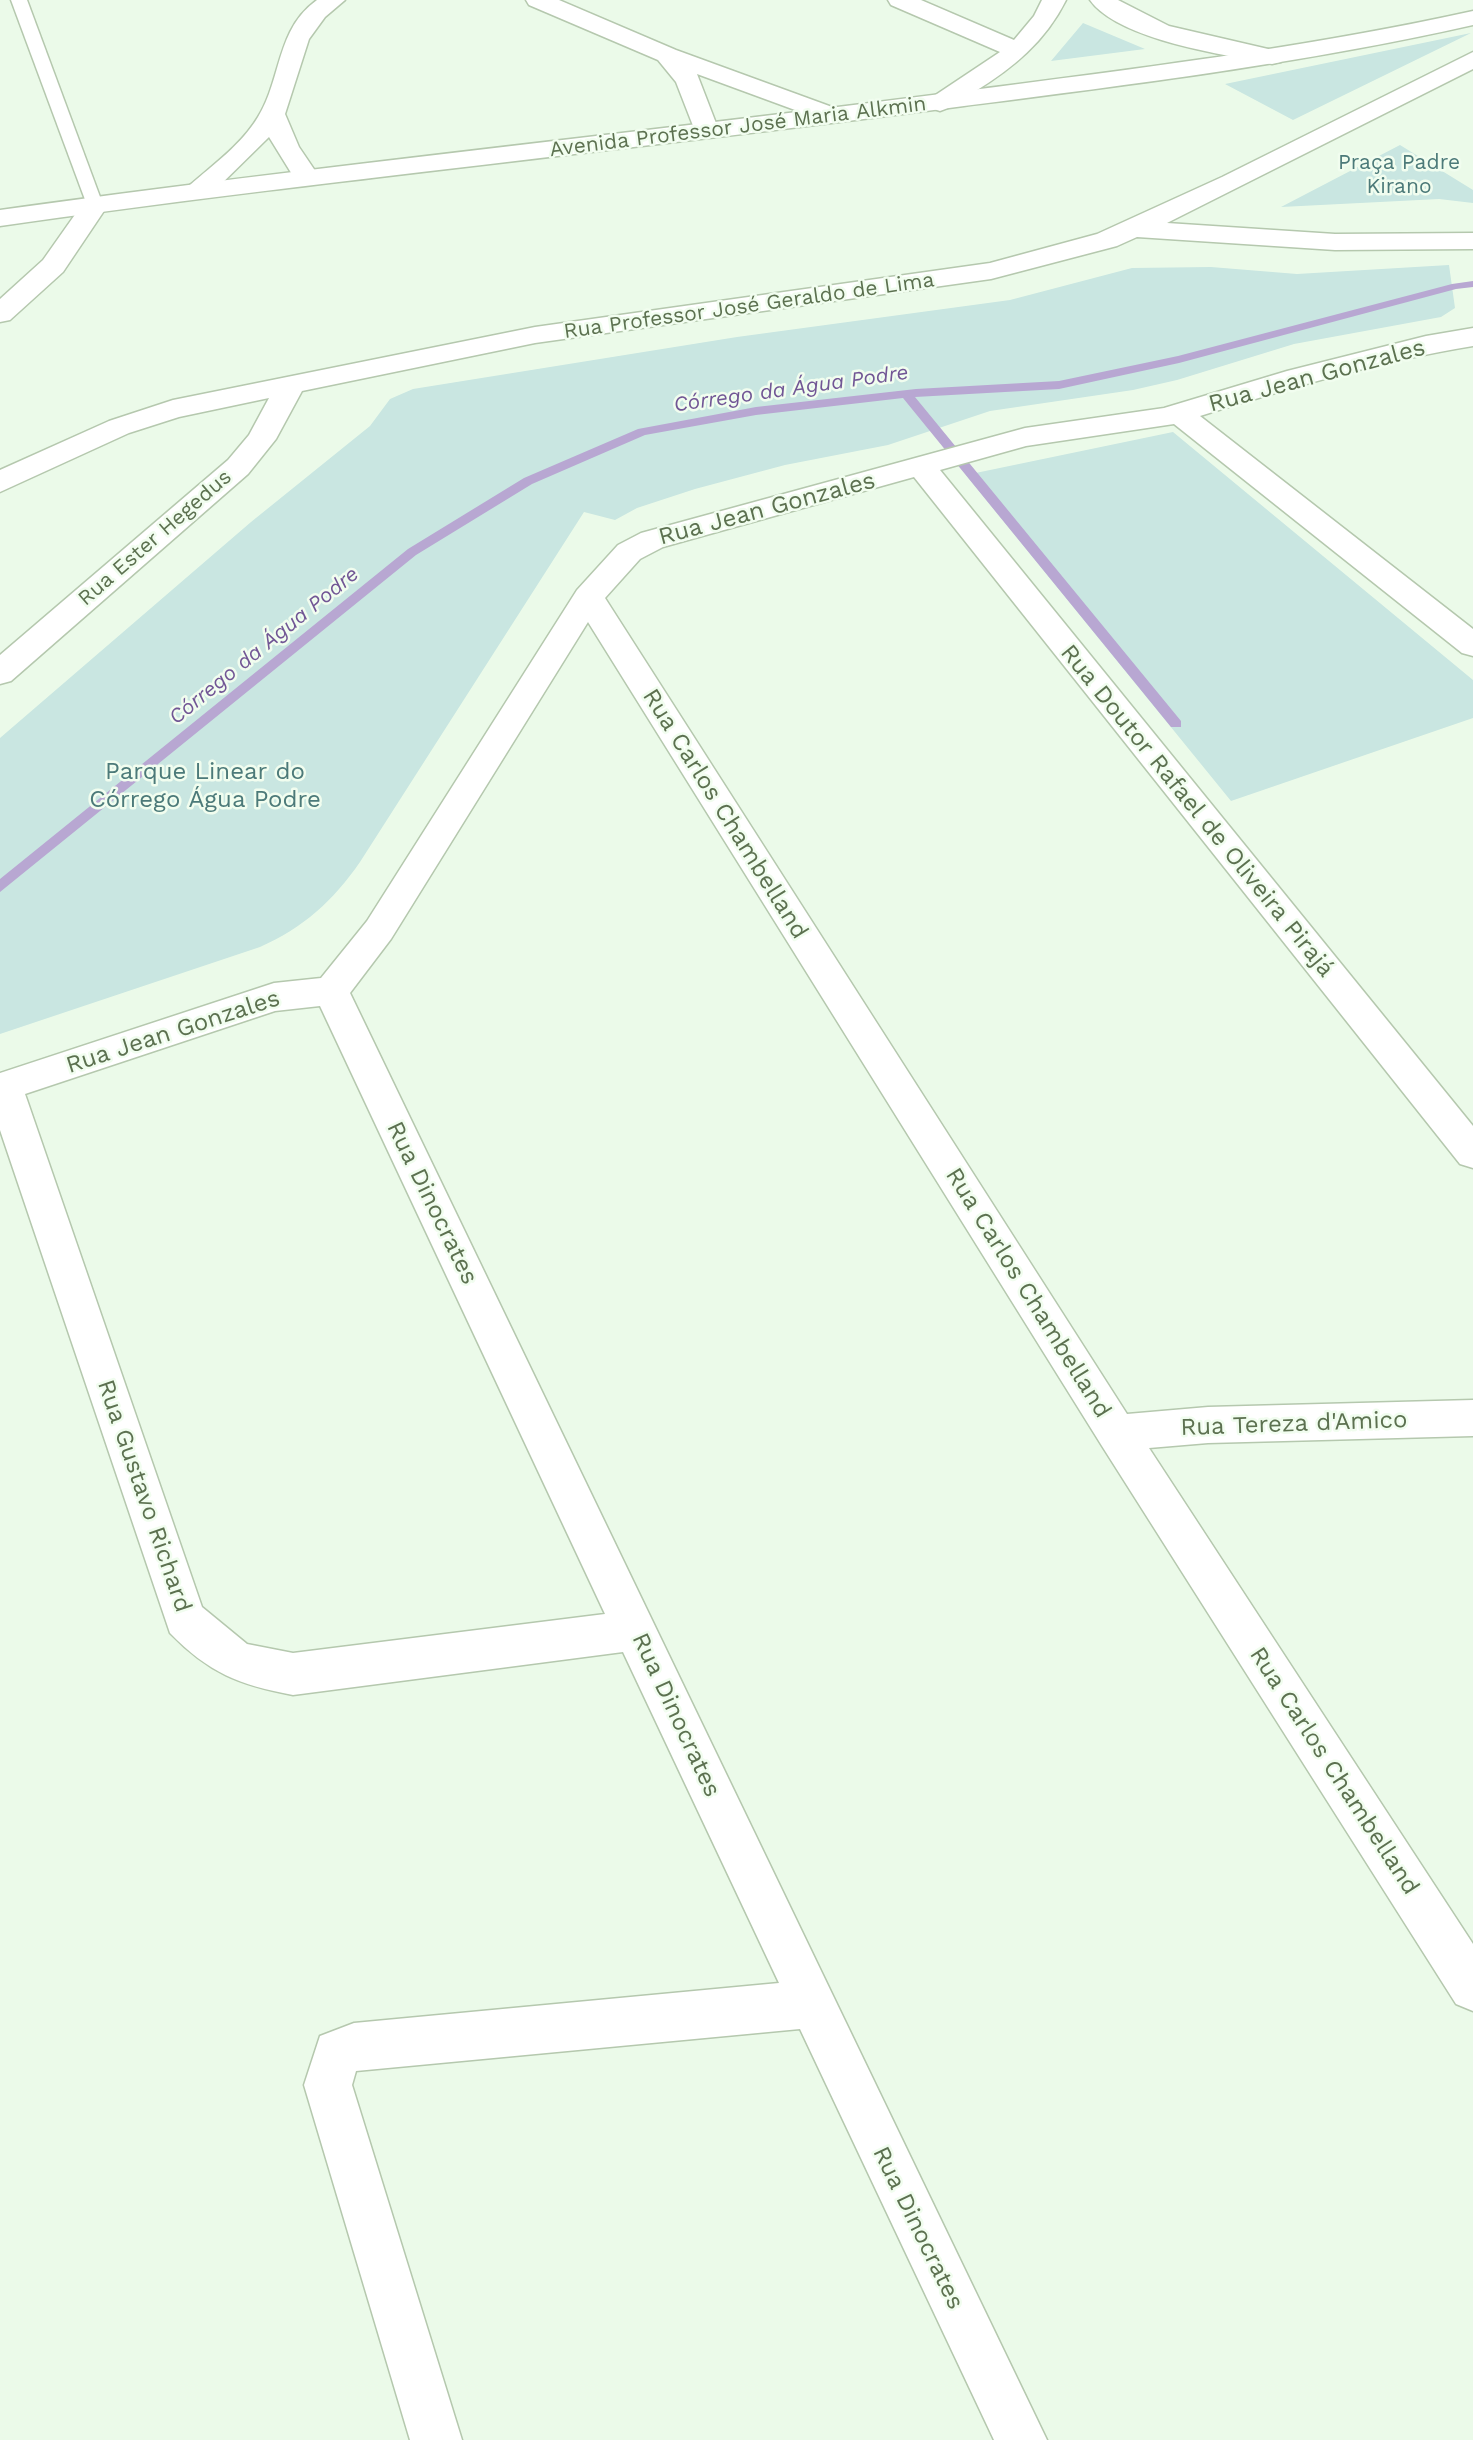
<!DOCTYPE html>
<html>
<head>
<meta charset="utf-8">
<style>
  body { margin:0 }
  canvas { display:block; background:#ebfae9 }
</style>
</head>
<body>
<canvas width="1473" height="2440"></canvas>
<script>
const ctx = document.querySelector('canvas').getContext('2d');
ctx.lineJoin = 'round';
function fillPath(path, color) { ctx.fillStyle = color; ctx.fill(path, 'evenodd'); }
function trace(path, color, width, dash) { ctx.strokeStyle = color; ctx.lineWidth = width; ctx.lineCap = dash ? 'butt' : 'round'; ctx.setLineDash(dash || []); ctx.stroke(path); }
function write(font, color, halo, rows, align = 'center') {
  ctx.font = font + ' "Work Sans",sans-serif'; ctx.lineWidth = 5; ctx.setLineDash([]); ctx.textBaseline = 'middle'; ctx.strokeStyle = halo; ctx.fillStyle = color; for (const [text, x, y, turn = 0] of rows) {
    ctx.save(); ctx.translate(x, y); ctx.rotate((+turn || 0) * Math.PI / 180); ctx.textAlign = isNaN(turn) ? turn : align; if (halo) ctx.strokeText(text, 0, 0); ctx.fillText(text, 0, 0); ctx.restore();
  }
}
fillPath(new Path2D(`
  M1083 23 1145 49 1051 61Z
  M1471 33 1293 120 1225 84Z
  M1400 145 1473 190V203L1439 199 1281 207Z
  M1449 265 1455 308 1441 317 1294 344 1177 380 1133 390 990 411 888 445 785 465 695 489 637 508 615 520 584 512 360 862C333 901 303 928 260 947L0 1034V738L251 522 370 426 390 399 413 389 737 337 1010 300 1132 268 1211 267 1297 274Z
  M1173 432 1473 680V718L1231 801 966 475Z`), '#c9e6e1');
fillPath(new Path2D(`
  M1473 281V287L1456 289 1179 363 1059 389 915 397 1181 721V727H1171L903 398 756 415 645 435 532 484 416 555 0 892V879L408 549 524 478 638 429 756 407 916 389 1059 381 1178 356 1452 284Z`), '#b8a7d2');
const service = new Path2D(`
  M11 0H27L103 205 101 209 95 210 87 205Z`);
const minor = new Path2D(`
  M317 0H345L325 17 309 39 285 114 299 147 320 178 316 184H298L269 137 208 197H190L186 191 190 185C213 165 242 144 258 117 282 78 276 29 317 0Z
  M526 0H559L676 50 843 111 847 116 843 121H825L697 74 719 131 715 136H697L676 82 658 60 529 5Z
  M888 0H921L1014 40 1034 16 1042 0H1066C1045 42 1013 68 974 92 963 99 953 107 940 111L931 108 927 103 931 98 1000 52 891 5Z
  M1090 0H1118L1169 26 1281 52 1284 57 1281 62 1272 64C1226 55 1118 40 1090 0Z
  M1473 52V69L1167 223 1335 234 1473 233V249L1335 250 1137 237 1117 246 991 279 535 343 302 391 276 439 248 474 11 681 0 684V655L228 460 249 435 269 398 179 417 129 433 0 492V470L109 421 173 400 535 327 990 263 1097 234 1222 177Z
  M95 197 104 199 108 205 63 272 10 320 0 322V299L43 260 86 199Z
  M1473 328V346C1380 361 1290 388 1200 416L1473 629V656L1462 653 1174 424 1026 446 940 470 1473 1126V1168L1460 1164 914 477 663 547 640 559 605 598 1127 1414 1208 1407 1473 1400V1436L1208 1443 1149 1448 1473 1944V2011L1456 2004 1102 1446 588 622 391 939 350 993 1047 2440H994L800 2029 356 2071 352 2085 462 2440H410L304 2085 320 2036 354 2023 779 1983 623 1652 293 1695C239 1685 209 1673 170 1633L0 1130V1073L274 983 321 978 367 921 577 590 618 545 641 533 1025 428 1164 408 1287 371 1426 336ZM320 1006 605 1614 293 1653 247 1644 202 1607 25 1094 275 1011Z`);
const tertiary = new Path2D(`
  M1473 11V25C1305 63 1135 84 964 106 643 149 321 180 0 226V210C321 165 643 133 964 91 1134 69 1305 48 1473 11Z`);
trace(service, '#b5c8ae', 3);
trace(minor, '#b5c8ae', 3);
trace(tertiary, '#b5c8ae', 3);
fillPath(service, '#fff');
fillPath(minor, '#fff');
fillPath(tertiary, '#fff');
write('21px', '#5c7150', '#f1fdef', [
  ["Avenida Professor José Maria Alkmin",738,127,-7],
  ["Rua Professor José Geraldo de Lima",749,306,-8],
  ["Rua Ester Hegedus",155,538,-41]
]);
write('21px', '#4c7a79', '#f1fdef', [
  ["Praça Padre",1399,163],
  ["Kirano",1399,187]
]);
write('italic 21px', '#715695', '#f1fdef', [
  ["Córrego da Água Podre",791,389,-8],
  ["Córrego da Água Podre",264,646,-39]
]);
write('24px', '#5c7150', '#f1fdef', [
  ["Rua Jean Gonzales",1317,376,-15],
  ["Rua Jean Gonzales",767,509,-15],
  ["Rua Doutor Rafael de Oliveira Pirajá",1197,811,51],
  ["Rua Carlos Chambelland",725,814,58],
  ["Rua Jean Gonzales",173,1032,-18],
  ["Rua Dinocrates",432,1203,64],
  ["Rua Carlos Chambelland",1028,1293,58],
  ["Rua Tereza d'Amico",1294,1424,-2],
  ["Rua Gustavo Richard",144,1496,71],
  ["Rua Dinocrates",676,1715,65],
  ["Rua Carlos Chambelland",1334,1771,57],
  ["Rua Dinocrates",918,2228,64]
]);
write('24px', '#4c7a79', '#f1fdef', [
  ["Parque Linear do",205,772],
  ["Córrego Água Podre",205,800]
]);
</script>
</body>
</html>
